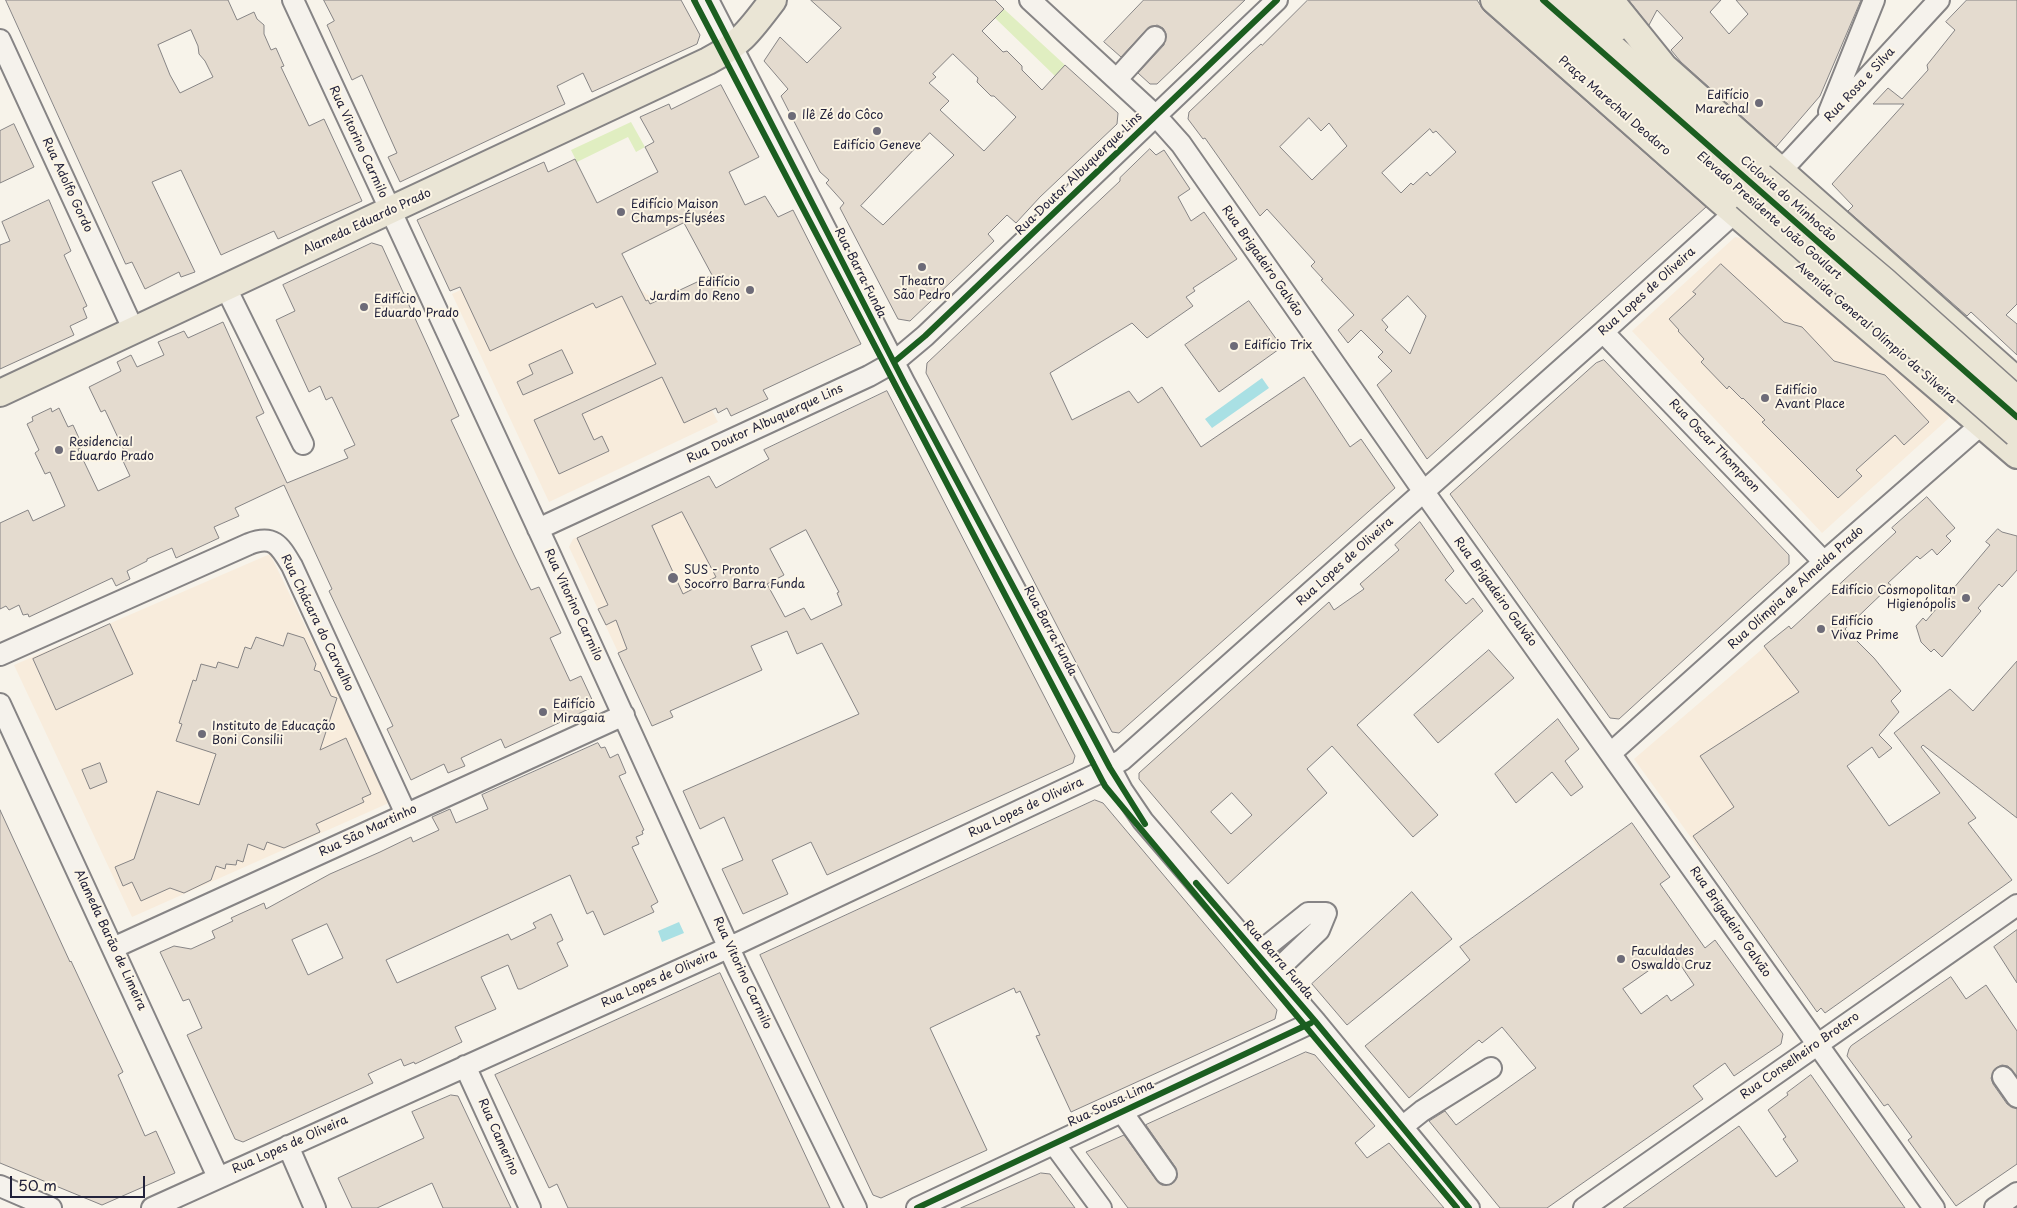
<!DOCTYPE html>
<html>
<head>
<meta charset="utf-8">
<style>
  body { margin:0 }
  #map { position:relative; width:2017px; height:1208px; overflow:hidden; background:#f7f3ea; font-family:"Playpen Sans",sans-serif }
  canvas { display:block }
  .scale { position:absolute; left:10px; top:1176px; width:135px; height:22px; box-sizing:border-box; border:2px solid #22223b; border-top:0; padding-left:6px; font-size:15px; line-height:18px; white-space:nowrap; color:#22223b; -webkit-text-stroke:4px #fcf5e5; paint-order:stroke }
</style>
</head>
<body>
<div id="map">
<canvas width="2017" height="1208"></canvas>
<div class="scale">50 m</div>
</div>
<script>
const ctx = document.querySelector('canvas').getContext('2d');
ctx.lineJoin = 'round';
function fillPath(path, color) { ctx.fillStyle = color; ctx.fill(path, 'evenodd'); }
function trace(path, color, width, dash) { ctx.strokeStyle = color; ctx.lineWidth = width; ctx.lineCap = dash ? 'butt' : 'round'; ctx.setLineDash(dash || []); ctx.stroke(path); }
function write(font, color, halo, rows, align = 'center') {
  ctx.font = font + ' "Playpen Sans",sans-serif'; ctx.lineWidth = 4; ctx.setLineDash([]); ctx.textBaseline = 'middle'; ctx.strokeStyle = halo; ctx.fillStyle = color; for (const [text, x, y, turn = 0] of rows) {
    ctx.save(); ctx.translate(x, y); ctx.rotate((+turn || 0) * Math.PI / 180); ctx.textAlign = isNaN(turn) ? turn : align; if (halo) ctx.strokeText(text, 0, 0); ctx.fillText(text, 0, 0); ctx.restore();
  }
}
fillPath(new Path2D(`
  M1735 237 1754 240 1945 406 1949 418 1822 533 1632 331Z
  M564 241 595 308 639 288 655 301 718 422 549 502 452 294Z
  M709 476 785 617 624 665 569 547 573 539Z
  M270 554 391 802 132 917 14 665Z
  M1789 626 1873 733 1700 850 1634 759Z`), '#f8ecdc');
fillPath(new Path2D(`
  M1004 9 1065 65 1055 76 995 18Z
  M631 122 645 147 636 152 628 137 577 162 571 150Z`), '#e0eec1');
fillPath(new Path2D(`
  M1262 378 1269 388 1212 428 1205 419Z
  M679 922 684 933 662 942 658 931Z`), '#a9e0e4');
const building = new Path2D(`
  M6 0H228L237 20 254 12 257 19 264 25V34L271 50 276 48 284 66 281 67 309 126 324 119 362 201 278 239 274 231 221 255 181 170 152 182 195 272 181 277 179 272 145 289 132 262 126 264ZM191 30 198 46 199 54 205 61 213 77 180 93 170 75 158 45Z
  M324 0H681L700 35 697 44 592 92 583 73 557 86 565 104 400 182 388 157 397 153 362 75 352 80 327 25 334 21Z
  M811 0H995L1004 9 982 31 1003 52 1007 51 1022 66V70L1042 90 1065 65 1118 113 1117 124 1040 197 1016 223 1007 215 988 234 994 241 910 321 898 319 840 208 844 203 826 183 829 180 820 172 781 96 788 89 764 61 780 37 807 63 841 28ZM953 54 978 78 977 82 991 96H994L1016 117 984 151 940 110 949 101 929 83 936 77 933 74ZM930 133 954 155 883 225 861 206Z
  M1144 0H1245L1157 84H1150L1138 73 1164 45 1166 34 1163 28 1157 25 1147 29 1121 57 1104 42Z
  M1308 0H1477L1484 11 1706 207 1427 459 1377 385 1392 371 1378 357 1383 352 1361 330 1348 343 1338 330 1354 315 1321 280 1323 279 1311 266 1315 262 1267 209 1260 216 1205 138 1203 139 1188 119 1189 112 1250 54 1261 44 1262 45ZM1309 118 1321 131 1329 123 1347 146 1312 180 1280 147ZM1430 129 1433 133 1436 131 1456 152 1430 176 1427 172 1413 185 1411 183 1401 193 1382 173ZM1408 296 1426 316 1410 354 1385 330 1388 327 1382 320Z
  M1629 0H1721L1710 12 1729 34 1748 14 1736 0H1861L1820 96 1776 147 1681 62 1671 50 1683 38 1657 10 1649 25Z
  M1967 0H2017V304L2006 315 2017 324V355L1971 312 1967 316 1848 211 1853 206 1832 184 1904 104H1873L1888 88 1902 99 1928 70 1927 65 1955 30 1946 22Z
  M721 85 759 157 729 172 745 205 765 196 778 217 793 210 861 344 763 390 768 399 731 416 727 408 718 413 716 408 684 423 662 377 582 414 594 440 602 436 609 451 559 474 534 420 656 364 622 296 596 308 593 303 490 351 460 287 450 291 417 220 544 162 548 172 575 159 597 203 658 172 645 147 654 142 640 117 669 104 671 109ZM684 223 712 275 650 304 648 300 646 301 622 254Z
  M14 124 34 167 0 183V131Z
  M1150 149 1156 155 1164 150 1190 189 1178 197 1191 221 1204 212 1237 259 1193 288 1195 291 1186 297 1193 306 1147 338 1132 323 1050 373 1072 420 1129 391 1138 403 1162 387 1201 447 1304 377 1350 447 1361 439 1395 488 1119 733 1112 732 926 373 927 363 1120 181V178Z
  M49 200 71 251 64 255 87 306 83 308 87 318 70 326 74 335 0 369V245L10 241 2 222Z
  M372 243 382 246 429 349 459 416 451 420 514 555 531 590 539 587 561 633 550 638 570 681 581 676 595 706 505 748 501 739 461 758 465 766 448 773 444 764 411 780 387 729 393 726 329 591 332 589 284 485 235 508 239 516 214 527 219 538 176 558 172 548 147 559V561L127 571 130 579 116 586 112 578 29 617 28 614 23 615 19 605 9 610 6 606 0 609V523L28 510 33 521 65 506 50 472 45 474 35 453 39 450 27 424 33 421 32 417 51 408 52 412 59 408 68 427 73 425 83 447 78 449 98 491 130 476 123 461 128 459 105 410 101 412 89 387 121 371 117 362 131 355 137 367 164 355 158 342 184 331 188 338 223 322 264 413 256 417 287 483 348 458 344 450 355 445 332 397 326 400 320 386 309 392 276 320 295 311 283 285Z
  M1721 264 1784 322 1802 327 1834 361 1885 375 1929 422 1904 445 1895 435 1856 470 1862 476 1838 498 1762 422 1765 420 1743 398 1742 399 1729 386 1727 389 1701 362 1704 359 1678 331 1679 330 1669 319 1696 294 1693 292Z
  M1249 301 1282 347 1219 392 1185 345Z
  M562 350 573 373 523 395 517 382 533 374 529 365Z
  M1604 360 1789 555V564L1619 719 1610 718 1450 494 1596 363Z
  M887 391 1075 756 1073 763 827 875 811 842 772 860 788 894 743 914 722 869 743 860 724 817 700 829 683 791 859 714 822 643 797 654 787 631 751 646 762 670 670 711 673 717 652 726 618 653 627 649 616 620 606 625 598 609 608 605 577 538 709 476 716 488 769 459 764 450ZM682 512 716 577 683 594 652 526ZM806 530 839 592 837 593 842 605 811 620 804 608 785 617 767 584 784 575 770 549Z
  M1927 497 1955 528 1946 536 1951 541 1937 555 1932 549 1920 559 1917 556 1888 583 1891 585 1845 629 1874 658 1901 691 1891 701 1899 712 1879 735 1892 748 1879 758 1872 747 1847 766 1889 826 1940 793 1894 733 1950 689 1973 711 2017 661V818L1923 745 1921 747 1976 818 1968 823 2012 880 1825 1013 1821 1008 1817 1012 1693 836 1734 807 1700 756 1799 692 1764 646 1789 626 1791 629 1896 532 1892 528Z
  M1420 522 1454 571 1445 580 1466 604 1473 598 1483 611 1357 725 1438 815 1413 837 1332 746 1307 769 1327 793 1228 884 1139 779V773L1329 602 1334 610 1364 589 1360 584 1399 550 1395 545ZM1232 793 1252 815 1231 834 1211 812Z
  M1998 529 2002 532 2017 536V570L2002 587 1999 584 1978 608 1981 611 1942 657 1934 649 1931 652 1921 642 1916 626 1923 618 1926 621 1990 545 1986 542Z
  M110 624 133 674 56 710 33 659Z
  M288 633 304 638 316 664 314 670 320 672 331 696 337 698 320 750 346 738 371 794 362 798 364 802 316 824 320 832 284 848 267 842 264 850 248 844 243 862 237 860 236 865 226 864 225 869 216 866 211 880 184 893 170 888 141 901 132 882 123 886 115 867 134 859 157 791 199 805 216 754 176 741 182 724 179 723 193 680 196 681 201 664 216 668 218 662 238 668 245 647 251 649 256 637 283 646Z
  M1489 650 1514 678 1438 743 1414 715Z
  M1558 719 1579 749 1565 761 1583 787 1571 796 1552 772 1516 803 1495 774Z
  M598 743 601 748 605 747 610 758 618 754 626 773 619 776 644 830 642 831 643 834 636 837 639 844 632 847 658 902 651 906 654 912 604 935 593 911 587 914 570 875 386 960 397 983 508 934 511 940 536 928 533 923 551 914 563 940 557 943 568 966 521 989H518L508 965 481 977 496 1009 455 1027 462 1042 415 1064 414 1062 404 1066 401 1059 368 1074 373 1083 243 1142 235 1139 187 1035 202 1028 189 999 183 1001 160 952 174 946 191 949 215 938 212 931 233 921 231 918 264 903 266 909 330 874 380 852 411 837 413 842 439 830 432 817 450 809 456 823 488 809 482 795ZM327 924 343 958 308 975 292 940Z
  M100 763 107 782 90 789 82 770Z
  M1095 800 1103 803 1277 1010 1275 1019 1071 1112 1036 1036 1040 1035 1020 991 1016 993 1014 988 930 1028 987 1150 881 1198 873 1195 760 955Z
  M0 810 70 962 71 961 123 1072 118 1075 145 1136 156 1131 175 1173 102 1205 0 1163Z
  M1632 823 1670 877 1660 884 1705 948 1715 940 1783 1034 1781 1044 1734 1076 1725 1063 1693 1086 1703 1099 1547 1208H1500L1429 1121 1445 1111 1456 1125 1536 1068 1502 1027 1482 1043 1479 1040 1409 1098 1365 1046 1470 960 1460 947ZM1673 954 1694 985 1671 1001 1667 995 1641 1014 1623 989Z
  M1412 892 1452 939 1347 1025 1312 984Z
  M2017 930V983L1994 947Z
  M720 973 830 1208H568L557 1184 549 1188 495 1075Z
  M1951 977 1966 999 1986 985 2017 1031V1076L2008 1066 2002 1065 1996 1068 1991 1078 1993 1084 2007 1104 2017 1109V1164L1956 1206 1908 1140 1912 1137 1888 1104 1884 1106 1847 1056 1849 1049 1851 1046Z
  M1306 1052 1315 1055 1375 1126 1355 1143 1367 1158 1389 1143 1444 1208H1128L1086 1152 1124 1135 1157 1181 1162 1185 1172 1184 1177 1178 1176 1168 1146 1125Z
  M1811 1075 1905 1208H1623L1739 1126 1776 1177 1798 1161 1783 1139 1786 1137 1768 1110 1788 1095 1787 1093Z
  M451 1095 458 1096 511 1208H443L432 1183 377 1208H352L338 1178 424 1138 412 1112Z
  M1041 1173 1050 1174 1075 1208H961Z`);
fillPath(building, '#e4dbcf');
trace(building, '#868485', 1);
const minor = new Path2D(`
  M293 0 548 550 739 970 856 1208
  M708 0 904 382 1122 790 1143 821 1315 1021 1469 1208
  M1030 0 1156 116 1181 144 1424 492 1934 1208
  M0 40 134 331
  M1117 79 1155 37
  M1829 112 1874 0
  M1771 179 1792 159 1939 0
  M226 288 303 444
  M1603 332 1824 562
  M538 529 869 376 894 362 925 336 1277 0
  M0 655 249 544C274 534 280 546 292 566L406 814
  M0 704 218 1177
  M1611 753 1824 562 1991 416
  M113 948 624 715
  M1257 954 1308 913H1326L1319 930 1274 973
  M465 1066 530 1208
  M2003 1077 2017 1097
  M1122 1112 1166 1174
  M1402 1127 1422 1111 1491 1068
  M1054 1144 1101 1208
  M288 1146 315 1208
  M0 1186 51 1208
  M152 1208 730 947 1097 774 1122 760 1603 332 1744 204
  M917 1208 1315 1021
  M1584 1208 2017 905
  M1995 1208 2017 1193`);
const major = new Path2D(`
  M1494 0 1720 200 2017 455
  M1588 0 1618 27
  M1610 0 1664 67 2017 381
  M0 393 708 61C742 43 750 30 773 0`);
const highway = new Path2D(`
  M1521 0 1746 196
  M1556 0 1760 177`);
trace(minor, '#868485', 24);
trace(major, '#868485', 30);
trace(highway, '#868485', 31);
trace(minor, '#f5f2ec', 20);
trace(major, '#eae5d5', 26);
trace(highway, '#eae5d5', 28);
const highwayBridge = new Path2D(`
  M1760 177 1883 281 2017 401
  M1746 196 2017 433`);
trace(highwayBridge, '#868485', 31, []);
trace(highwayBridge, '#eae5d5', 28);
trace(new Path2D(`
  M694 0 1105 786 1457 1208
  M708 0 904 382 1110 768 1145 824
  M1543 0 2017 417
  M894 362 925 336 1277 0
  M1196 883 1315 1021 1469 1208
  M917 1208 1311 1023`), '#1b5e20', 6);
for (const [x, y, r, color] of [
  [1759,103,5,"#6d6b78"],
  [792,116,5,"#6d6b78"],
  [877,131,5,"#6d6b78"],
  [621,212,5,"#6d6b78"],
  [922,267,5,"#6d6b78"],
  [750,290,5,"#6d6b78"],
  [364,307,5,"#6d6b78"],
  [1234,346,5,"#6d6b78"],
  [1765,398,5,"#6d6b78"],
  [59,450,5,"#6d6b78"],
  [673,578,6,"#6d6b78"],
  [1966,598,5,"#6d6b78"],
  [1821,629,5,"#6d6b78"],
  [543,712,5,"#6d6b78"],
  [202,734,5,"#6d6b78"],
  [1621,959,5,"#6d6b78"]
]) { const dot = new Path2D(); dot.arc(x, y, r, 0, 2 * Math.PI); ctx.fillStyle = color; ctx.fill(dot); trace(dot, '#fcf5e5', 2); }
write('12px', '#22223b', '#fcf5e5', [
  ["Rua Rosa e Silva",1860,85,-47],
  ["Praça Marechal Deodoro",1614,106,41],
  ["Rua Vitorino Carmilo",358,142,65],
  ["Rua Doutor Albuquerque Lins",1079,174,-44],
  ["Rua Adolfo Gordo",67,185,65],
  ["Ciclovia do Minhocão",1788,199,41],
  ["Elevado Presidente João Goulart",1769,216,41],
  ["Alameda Eduardo Prado",367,222,-25],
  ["Rua Brigadeiro Galvão",1262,261,55],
  ["Rua Barra Funda",860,273,63],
  ["Rua Lopes de Oliveira",1647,292,-42],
  ["Avenida General Olímpio da Silveira",1876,333,41],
  ["Rua Doutor Albuquerque Lins",765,424,-25],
  ["Rua Oscar Thompson",1714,446,46],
  ["Rua Lopes de Oliveira",1345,562,-42],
  ["Rua Olímpia de Almeida Prado",1796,588,-42],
  ["Rua Brigadeiro Galvão",1495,592,54],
  ["Rua Vitorino Carmilo",573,605,65],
  ["Rua Chácara do Carvalho",317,623,64],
  ["Rua Barra Funda",1050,631,62],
  ["Rua Lopes de Oliveira",1026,808,-25],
  ["Rua São Martinho",368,831,-25],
  ["Rua Brigadeiro Galvão",1730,922,55],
  ["Alameda Barão de Limeira",110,940,65],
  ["Rua Barra Funda",1278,960,49],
  ["Rua Vitorino Carmilo",742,973,65],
  ["Rua Lopes de Oliveira",659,979,-24],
  ["Rua Conselheiro Brotero",1800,1056,-35],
  ["Rua Sousa Lima",1111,1104,-25],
  ["Rua Camerino",498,1137,66],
  ["Rua Lopes de Oliveira",290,1145,-24]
]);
write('12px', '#22223b', '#fcf5e5', [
  ["Edifício",1749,96,"right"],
  ["Marechal",1749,110,"right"],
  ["Ilê Zé do Côco",802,116],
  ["Edifício Geneve",877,146,"center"],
  ["Edifício Maison",631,205],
  ["Champs-Élysées",631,219],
  ["Theatro",922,282,"center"],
  ["São Pedro",922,296,"center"],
  ["Edifício",740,283,"right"],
  ["Jardim do Reno",740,297,"right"],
  ["Edifício",374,300],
  ["Eduardo Prado",374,314],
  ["Edifício Trix",1244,346],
  ["Edifício",1775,391],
  ["Avant Place",1775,405],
  ["Residencial",69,443],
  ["Eduardo Prado",69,457],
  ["SUS - Pronto",684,571],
  ["Socorro Barra Funda",684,585],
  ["Edifício Cosmopolitan",1956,591,"right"],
  ["Higienópolis",1956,605,"right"],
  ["Edifício",1831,622],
  ["Vivaz Prime",1831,636],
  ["Edifício",553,705],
  ["Miragaia",553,719],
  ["Instituto de Educação",212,727],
  ["Boni Consilii",212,741],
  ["Faculdades",1631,952],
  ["Oswaldo Cruz",1631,966]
], 'left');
</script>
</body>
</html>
